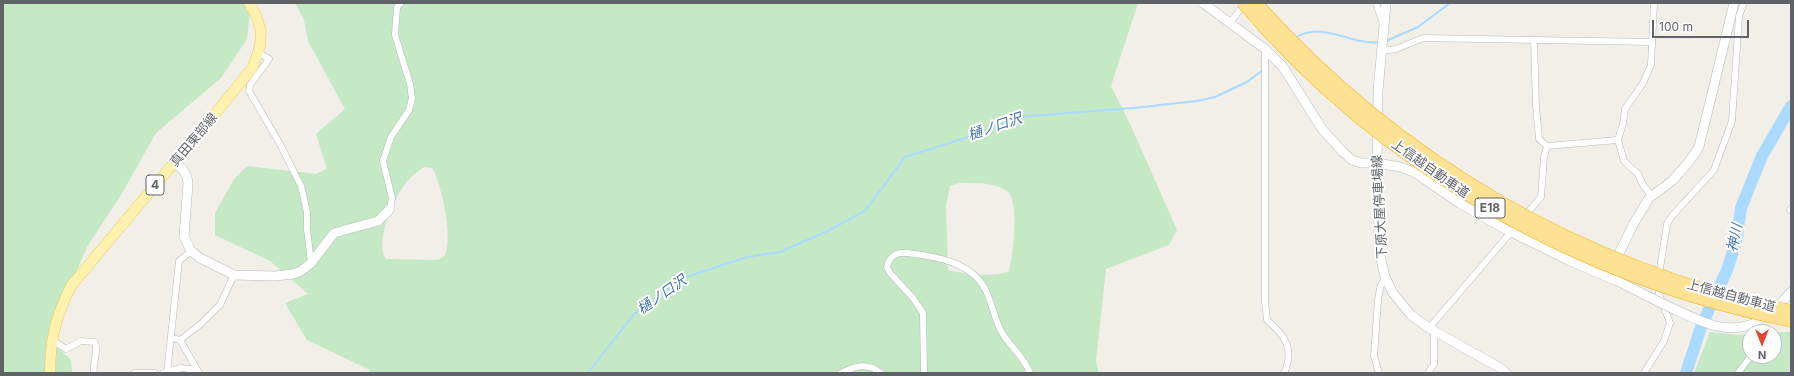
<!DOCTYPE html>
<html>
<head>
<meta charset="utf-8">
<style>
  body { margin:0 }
  #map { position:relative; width:1794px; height:376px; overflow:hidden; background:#f1efe8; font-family:Inter,sans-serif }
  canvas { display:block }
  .frame { position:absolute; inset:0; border:4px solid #5f6368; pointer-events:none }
  .north { position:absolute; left:1742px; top:324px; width:40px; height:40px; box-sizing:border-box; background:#fff; border:1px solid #bfc1c3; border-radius:50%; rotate:180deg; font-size:11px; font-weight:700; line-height:16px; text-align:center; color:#5f6368 }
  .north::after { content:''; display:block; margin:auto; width:14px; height:18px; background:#ea4335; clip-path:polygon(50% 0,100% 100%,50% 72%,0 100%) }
  .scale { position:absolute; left:1652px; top:20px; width:97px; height:18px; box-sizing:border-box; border:2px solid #5f6368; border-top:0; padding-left:5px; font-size:12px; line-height:14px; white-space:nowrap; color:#5f6368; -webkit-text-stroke:3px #fff; paint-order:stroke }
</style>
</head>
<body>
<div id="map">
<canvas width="1794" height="376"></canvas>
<div class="frame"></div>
<div class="north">N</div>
<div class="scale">100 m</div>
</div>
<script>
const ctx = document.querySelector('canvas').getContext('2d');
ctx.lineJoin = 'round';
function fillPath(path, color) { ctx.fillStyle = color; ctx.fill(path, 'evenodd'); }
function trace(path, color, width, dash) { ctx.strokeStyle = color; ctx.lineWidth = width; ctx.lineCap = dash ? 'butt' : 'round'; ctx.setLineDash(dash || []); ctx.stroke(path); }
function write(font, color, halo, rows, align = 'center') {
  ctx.font = font + ' Inter,"Noto Sans JP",sans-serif'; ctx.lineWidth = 4; ctx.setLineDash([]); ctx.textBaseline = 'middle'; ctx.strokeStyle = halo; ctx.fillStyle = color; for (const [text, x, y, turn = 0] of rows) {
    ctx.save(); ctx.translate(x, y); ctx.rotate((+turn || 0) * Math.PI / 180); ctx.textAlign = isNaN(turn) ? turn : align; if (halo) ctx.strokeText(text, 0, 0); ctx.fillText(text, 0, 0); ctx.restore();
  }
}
fillPath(new Path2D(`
  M3 3H251L247 39 221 78 156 133 121 195 87 247 47 338 71 360 72 373H3Z
  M295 3H1138L1111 86 1131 126 1177 230 1169 245 1106 269 1096 361 1099 373H368L370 370 307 340 285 303 308 294 270 261 215 235V213L234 179 247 166 316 174 327 169 316 134 345 109 308 41 304 20ZM424 167 432 168 434 171C442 190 453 235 445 255L440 259 434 260 386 259C374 243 394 198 405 184 410 177 417 172 424 167ZM959 183C974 183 994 182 1007 191 1020 200 1013 257 1009 271 994 278 963 274 948 270L946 206 950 186Z
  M1710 332 1737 335 1750 334V356H1774V332H1761H1791V373H1694Z`), '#c5e8c5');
trace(new Path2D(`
  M1295 38C1323 20 1351 46 1380 42
  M1386 41 1418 27 1450 3
  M588 373 634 314 686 277 747 257 780 252 825 232 865 211 905 157 984 132 1017 117 1133 108 1197 101 1215 97 1247 82 1264 69`), '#aadaff', 2);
trace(new Path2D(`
  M1686 373 1701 327 1727 270 1736 242 1741 208 1762 156 1791 106`), '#aadaff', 12);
const street = new Path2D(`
  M1376 3 1383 24
  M1230 23 1245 3
  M1534 40 1536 106 1539 139 1547 146 1618 140 1623 124 1625 109 1643 83 1651 65 1654 3
  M1265 49V301L1267 320C1285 335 1295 350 1284 373
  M1381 51 1396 49 1423 38 1651 42
  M258 52 269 59 250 85 249 91 280 144 301 186 307 212V229L311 263
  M1618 140 1624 161 1638 174 1643 185 1652 196
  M390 209 392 198 383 161 391 137 409 110 412 98 410 84 395 35 397 7 401 3
  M1790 210 1791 209
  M1659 275 1667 224 1672 216 1714 170 1732 121 1739 16 1744 3
  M1753 324 1758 332
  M1429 328 1541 197 1544 157 1547 146
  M176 339 180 340 199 373
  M52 340 66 349 81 341 95 342C99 352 92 363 94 373
  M180 340 202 323 220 305 234 275
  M134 373H155
  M163 373 181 368 197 370
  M167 373 179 261 191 251
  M841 373C855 366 867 362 881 373
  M924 373 923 313 913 298 890 273 887 267C889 256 897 252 907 253 936 256 975 263 987 293 992 305 995 319 1001 331 1009 346 1024 356 1030 373
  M1379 373 1374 356 1378 300 1380 288 1385 277
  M1428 373 1434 364V330
  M1644 373 1664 341 1670 323 1659 294V284
  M1738 373 1751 356`);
const secondary = new Path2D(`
  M1203 3 1265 49 1283 67 1322 129 1343 152 1352 160 1361 163H1377L1400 167 1414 172 1461 204 1505 229 1568 260 1617 281
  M1386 3 1378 91 1377 163 1379 251 1385 277 1393 293 1411 315 1429 328 1502 369 1506 373
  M175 162C182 168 187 173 188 183L184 236 191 251 200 258 234 275 275 276 293 274 301 271 311 263 334 233 378 221 390 209
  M1614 264 1634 223 1649 198 1672 181 1688 163 1699 147 1734 3
  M1753 324 1779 305 1791 292`);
const primary = new Path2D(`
  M50 373C50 340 56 316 71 286L219 109 253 67 260 46 261 31 256 15 249 3`);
trace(street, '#b5b8bc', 7);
trace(secondary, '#b6babf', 10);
trace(primary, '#f2c960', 11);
trace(street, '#fff', 6);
trace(secondary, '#fff', 9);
trace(primary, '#fff2af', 10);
const secondaryBridge = new Path2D(`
  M1617 281C1647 295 1685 317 1716 326 1728 329 1741 328 1753 324`);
const highwayBridge = new Path2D(`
  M1243 3C1383 168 1580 279 1791 321
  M1256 3C1398 161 1581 269 1791 311`);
trace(secondaryBridge, '#b6babf', 10, []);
trace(highwayBridge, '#f9ab00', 13, []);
trace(secondaryBridge, '#fff', 9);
trace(highwayBridge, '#fde293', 12);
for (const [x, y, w] of [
  [155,185,18],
  [1490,208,30]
]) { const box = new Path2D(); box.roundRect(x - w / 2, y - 10, w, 20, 3); ctx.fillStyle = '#fff'; ctx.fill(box); trace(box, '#5f6368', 1); }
write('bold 12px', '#5f6368', null, [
  ["4",155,185],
  ["E18",1490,208]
]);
write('13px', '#5f6368', '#fff', [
  ["真田東部線",194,140,-50],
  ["上信越自動車道",1430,169,35],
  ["下原大屋停車場線",1380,207,-93],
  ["上信越自動車道",1731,296,15]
]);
write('italic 14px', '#4174aa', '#fff', [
  ["樋ノ口沢",995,127,-19],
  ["神川",1735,238,-78],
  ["樋ノ口沢",662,295,-35]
]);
</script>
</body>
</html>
